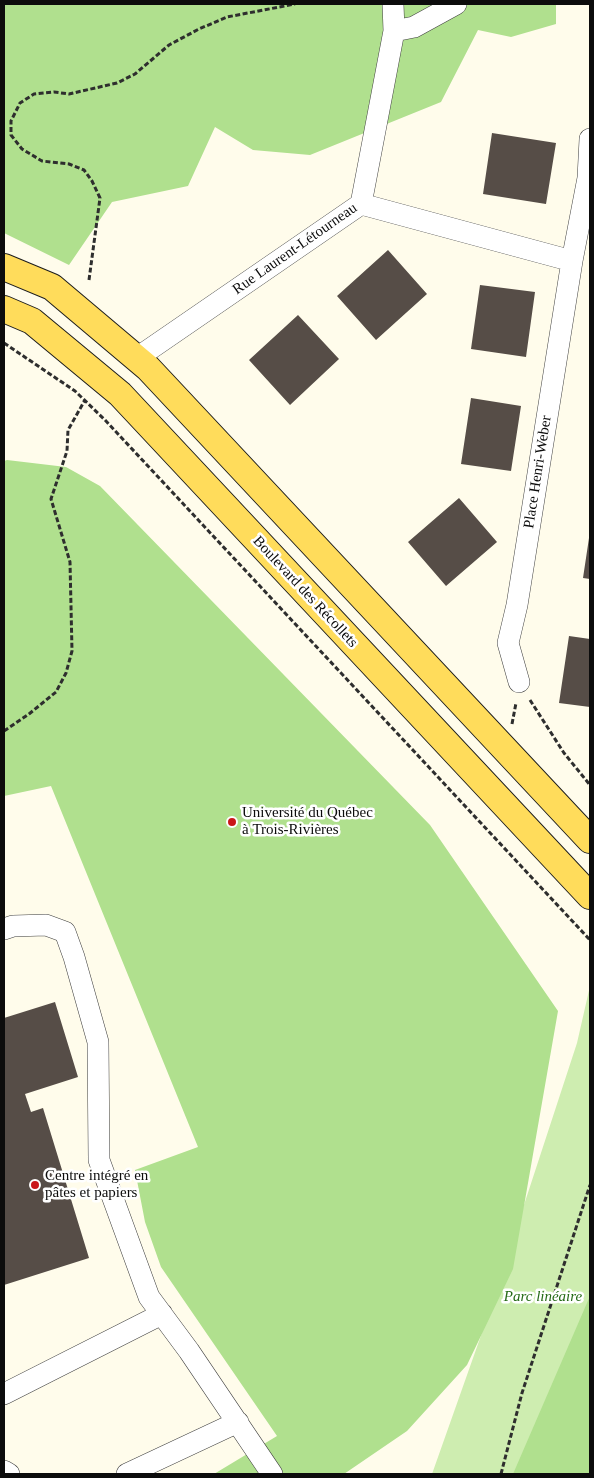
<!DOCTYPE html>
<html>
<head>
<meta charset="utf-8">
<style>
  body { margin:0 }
  #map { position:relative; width:594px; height:1478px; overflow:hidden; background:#fffceb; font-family:"Times New Roman",serif }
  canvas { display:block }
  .frame { position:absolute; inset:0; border:5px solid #0c0c0c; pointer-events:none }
</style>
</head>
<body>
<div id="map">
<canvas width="594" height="1478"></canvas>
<div class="frame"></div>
</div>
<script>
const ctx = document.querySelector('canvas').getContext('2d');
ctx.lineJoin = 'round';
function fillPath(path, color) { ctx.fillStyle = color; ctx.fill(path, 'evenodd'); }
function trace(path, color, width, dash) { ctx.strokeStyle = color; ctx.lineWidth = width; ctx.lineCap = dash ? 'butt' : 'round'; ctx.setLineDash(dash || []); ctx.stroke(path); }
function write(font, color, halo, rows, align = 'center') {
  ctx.font = font + ' "Times New Roman",serif'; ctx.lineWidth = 5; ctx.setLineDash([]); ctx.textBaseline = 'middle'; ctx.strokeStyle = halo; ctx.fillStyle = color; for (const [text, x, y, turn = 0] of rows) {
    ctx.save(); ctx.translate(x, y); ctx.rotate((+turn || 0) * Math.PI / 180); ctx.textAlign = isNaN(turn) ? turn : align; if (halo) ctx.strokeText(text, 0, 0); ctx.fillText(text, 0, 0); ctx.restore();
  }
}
fillPath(new Path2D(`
  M590 986V1305L531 1474H432L484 1327 577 1043Z`), '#ceedb0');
fillPath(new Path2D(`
  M4 4H556V24L511 37 478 30 441 102 310 155 253 150 215 127 188 186 112 202 69 265 4 233Z
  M7 460 66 467 100 486 430 825 558 1011 513 1269 467 1365 407 1431 344 1474H214L277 1436 161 1267 145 1222 135 1170 198 1147 51 786 4 796V461Z
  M590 1296V1474H513Z`), '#b0e08e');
fillPath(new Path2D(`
  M492 133 556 143 546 204 483 194Z
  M388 250 427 294 376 340 337 296Z
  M480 285 535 292 526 357 471 349Z
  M298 315 339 359 290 405 249 360Z
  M471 398 521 406 511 471 461 464Z
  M459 498 497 542 446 586 408 542Z
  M589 538H590V579L583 578Z
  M569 636 590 639V707L559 703Z
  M55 1002 78 1077 25 1094 31 1112 43 1108 89 1258 4 1285V1018Z`), '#564d47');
const minor = new Path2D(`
  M394 31 414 27 456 4
  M361 204 572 261
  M137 358 361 204 394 31 393 4
  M519 682 508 643 517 605 572 261 588 178 590 139
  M4 929 13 926 46 925 65 932 74 957 98 1042 99 1160 149 1297 189 1351 272 1474
  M4 1394 162 1314
  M4 1471 9 1474
  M127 1474 238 1422`);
const major = new Path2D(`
  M4 267 52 287 148 368 590 840
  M4 309 32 321 120 394 590 896`);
trace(minor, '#3f3f3f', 22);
trace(major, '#1d1d1d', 28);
trace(new Path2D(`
  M89 280 100 198 92 181 84 170 69 164 42 161 22 149 11 135V121L20 103 34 94 54 92 69 94 117 83 135 74 169 45 199 29 227 17 295 4
  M4 343 75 391 105 420 590 940
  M530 700 564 753 590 785
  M512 724 516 703
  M4 731 29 714 56 692 66 673 72 651 70 562 51 499 67 451 68 430 85 400
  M501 1474 522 1393 590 1185`), '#2e2e2e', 3, [5, 2.5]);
trace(minor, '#fff', 21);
trace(major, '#ffdc5b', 26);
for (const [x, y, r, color] of [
  [232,822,5,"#ca1619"],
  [35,1185,5,"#ca1619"]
]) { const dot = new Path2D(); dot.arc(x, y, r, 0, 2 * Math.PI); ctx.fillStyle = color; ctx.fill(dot); trace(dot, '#fff', 2); }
write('15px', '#0c0c0c', '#fff', [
  ["Rue Laurent-Létourneau",295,249,-35],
  ["Place Henri-Weber",538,472,-81],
  ["Boulevard des Récollets",305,592,47]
]);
write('15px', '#0c0c0c', '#fff', [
  ["Université du Québec",242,813],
  ["à Trois-Rivières",242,830],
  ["Centre intégré en",45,1176],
  ["pâtes et papiers",45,1193]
], 'left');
write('italic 15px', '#256a16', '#fff', [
  ["Parc linéaire",543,1297]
]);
</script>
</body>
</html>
